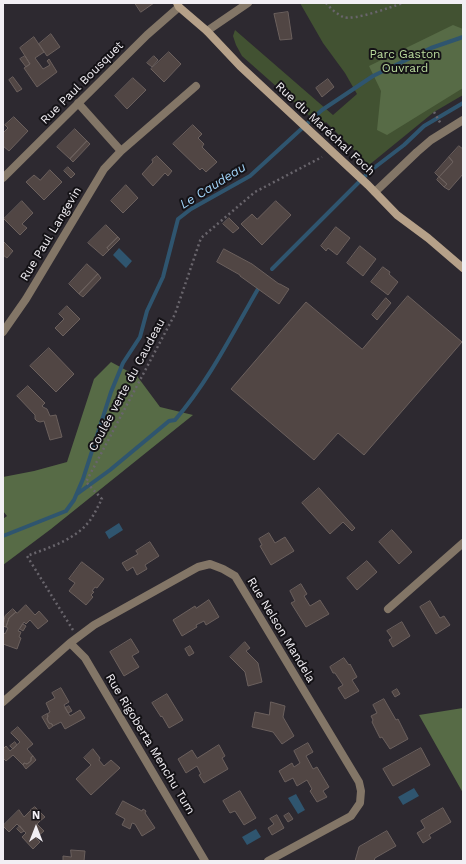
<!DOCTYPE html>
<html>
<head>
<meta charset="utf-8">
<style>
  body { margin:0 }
  #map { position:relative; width:466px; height:864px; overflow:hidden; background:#2d2930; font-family:"Work Sans",sans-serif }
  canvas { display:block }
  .frame { position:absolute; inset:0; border:4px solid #f2eff4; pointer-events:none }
  .north { position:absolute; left:16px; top:808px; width:40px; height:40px; -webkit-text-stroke:3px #141216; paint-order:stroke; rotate:0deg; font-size:11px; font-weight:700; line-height:16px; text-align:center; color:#f2eff4 }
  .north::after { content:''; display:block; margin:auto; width:14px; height:18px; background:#f2eff4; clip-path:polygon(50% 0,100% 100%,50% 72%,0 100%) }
</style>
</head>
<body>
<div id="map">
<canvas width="466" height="864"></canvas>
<div class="frame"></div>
<div class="north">N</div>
</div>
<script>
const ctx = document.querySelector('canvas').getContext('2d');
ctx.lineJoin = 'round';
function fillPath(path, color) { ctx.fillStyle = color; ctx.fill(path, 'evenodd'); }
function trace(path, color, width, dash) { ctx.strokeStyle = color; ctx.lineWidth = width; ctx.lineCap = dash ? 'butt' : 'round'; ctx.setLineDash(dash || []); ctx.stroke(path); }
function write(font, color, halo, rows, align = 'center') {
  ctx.font = font + ' "Work Sans",sans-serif'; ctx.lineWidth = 4; ctx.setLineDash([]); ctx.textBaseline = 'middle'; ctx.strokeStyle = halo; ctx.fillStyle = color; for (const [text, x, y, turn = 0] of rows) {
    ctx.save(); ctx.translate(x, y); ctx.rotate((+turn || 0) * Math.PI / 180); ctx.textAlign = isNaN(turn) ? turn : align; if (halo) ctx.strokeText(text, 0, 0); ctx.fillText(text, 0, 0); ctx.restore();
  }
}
fillPath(new Path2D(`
  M300 3H463V95L434 112 369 165 326 122 321 126 242 56 236 45 233 36 235 30 333 115 357 94 345 73 323 43Z`), '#425232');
fillPath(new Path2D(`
  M453 25 463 29V88L387 135 377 130 381 91 369 66Z
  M111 362 137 376 160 407 193 415 51 529 3 565V519L7 516 3 511V477L34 471 67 462 94 379Z
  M463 708V793L419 715Z`), '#576b46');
fillPath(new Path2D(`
  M119 248 132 261 126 268 113 255Z
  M119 523 123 530 109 539 105 532Z
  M414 788 419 796 403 805 398 797Z
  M296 794 305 810 298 814 288 798Z
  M256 829 261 837 247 845 242 837Z`), '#2f556f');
trace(new Path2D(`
  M272 269 370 171 404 145 424 126 463 103
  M77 494 110 470 169 421 175 420C209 381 232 334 258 289
  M3 536 66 511 74 500 83 479 111 392 123 363 140 337 147 311 163 277 178 219 191 209 250 176 322 110 373 76 431 48 463 37`), '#2f556f', 4);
const building = new Path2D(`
  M135 3H154L141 12Z
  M288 12 292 39 280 40 274 14Z
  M51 34 60 47 47 56 39 44Z
  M34 37 44 52 35 58 43 69 50 65 47 61 49 59 57 72 37 87 24 68 30 64 20 48Z
  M169 52 181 64 164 82 151 69Z
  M25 56 30 64 26 67 20 59Z
  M154 56 158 60 152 67 147 63Z
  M13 77 22 89 17 92 9 80Z
  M133 78 146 90 127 109 115 96Z
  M328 79 334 87 322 97 316 88Z
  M14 117 28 131 9 151 3 146V133L8 128 5 125Z
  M193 125 202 134 198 138 204 144 202 147 217 162 206 172 202 168 200 170 173 144Z
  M75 129 87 141 70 159 57 147Z
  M87 141 90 144 73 162 70 159Z
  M459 146 463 149V174L449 190 444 187 447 184 439 177 453 162 449 157Z
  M157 156 172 171 168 176 165 173 153 186 142 174 153 162 152 160Z
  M449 157 453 162 439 177 435 173Z
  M68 167 75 174 71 178 64 171Z
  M50 170 62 182 44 200 26 182 34 175 40 180Z
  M439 177 447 184 444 187 437 180Z
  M126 185 138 198 123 213 111 201Z
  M22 201 33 213 22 224 27 228 20 235 4 219Z
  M276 201 291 215 262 245 241 224 252 214 257 219Z
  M229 218 239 228 233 233 223 224Z
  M106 225 118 237 107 248 109 250 103 256 88 243Z
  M336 227 350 238 337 255 328 248 326 251 321 246Z
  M118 237 120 239 109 250 107 248Z
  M3 241 13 251 7 258 3 255Z
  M360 246 376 259 363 276 347 263Z
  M224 249 252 264 279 284H280L289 289 279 304 240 276V275L217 262Z
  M87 264 98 274 79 294 69 284Z
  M383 267 390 272 389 274 398 282 388 295 371 282Z
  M98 274 101 278 83 297 79 294Z
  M408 296 462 342 364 455 338 433 314 460 231 389 306 302 362 349Z
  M386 298 391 303 377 320 372 315Z
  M67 306 80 319 63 336 55 328 64 319 59 314Z
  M49 348 74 374 56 392 30 366Z
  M28 386 45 403 42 406 43 407 47 409 50 416 56 415 62 437 50 440 44 421 40 422 37 421 35 419V415L17 396Z
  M319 488 355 528 352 531 343 522 330 534 302 503Z
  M392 530 412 552 399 564 379 542Z
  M269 533 275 543 285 537 294 551 271 565 260 546 262 545 259 539Z
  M150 542 159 556 145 565 147 569 137 575 133 567 127 571 122 563 138 554 136 551Z
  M367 561 377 572 357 590 347 578Z
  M82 562 104 579 97 588 95 587 92 591 94 592 91 595 93 597 86 605 69 591 75 583 69 579Z
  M301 584 307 594 304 596 310 606 320 600 329 614 306 627 291 603 295 601 290 591Z
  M209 600 219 617 206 625 204 621 196 625 197 627 182 636 173 620 195 606 196 608Z
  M430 601 440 618 444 616 450 625 436 634 420 607Z
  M26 605 35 615 39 611 48 621 38 629 30 620 26 624 24 622 18 631 21 632 19 637 21 638 17 649 3 644V635L4 633 5 634 8 628 6 627 9 618 16 612 17 613Z
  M13 609 16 612 9 618 6 627 3 626 5 616Z
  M402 622 410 636 393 647 389 640 392 638 387 631Z
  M23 624 26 626 23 631 20 629Z
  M131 639 139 652 132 656 139 667 124 676 110 652Z
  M245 642 250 648 246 651 258 663 262 682 248 686 245 672 230 657Z
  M190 646 194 653 189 656 185 649Z
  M344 658 349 665 350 664 357 677 352 680 359 691 345 699 338 688 343 685 335 673H333L330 667Z
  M61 688 69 702 64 705 70 716 80 710 85 718 65 729 61 722 53 726 52 724 49 723 47 719 48 716 47 714 50 712 46 703 55 698 52 693Z
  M397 689 400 694 395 697 392 692Z
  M167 694 183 720 169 728 162 716 161 717 152 703Z
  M384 699 396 720 398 719 408 739 390 749 382 737 380 738 372 722 373 720 371 716 377 713 373 705Z
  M271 702 285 706 283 717 294 736 282 744 273 732 252 727 255 712 269 715Z
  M69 706 72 711 68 713 65 708Z
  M47 714 48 716 47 719 49 723 52 724 53 726 49 729 42 717Z
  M18 727 33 744 27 749 33 756 31 758V761L27 764 24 763 23 765 13 755 6 761 3 758V749L6 746 10 751 20 742 11 733Z
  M15 742 17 745 13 749 10 746Z
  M308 743 313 752 306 756 313 769 317 767 329 787 323 791 327 797 317 802 310 791 312 789 307 780 297 786 293 778 285 782 279 771 292 763 294 767 300 763 294 751Z
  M219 745 225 756 222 758 228 769 204 783 199 775 201 774 197 766 186 773 178 759 192 750 197 758Z
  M421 748 430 765 393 786 383 769Z
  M93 749 100 758 99 760 104 766 111 760 120 768 91 795 76 779 91 765 84 758Z
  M33 756 36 760 26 769 23 765 24 763 27 764 31 761V758Z
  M240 791 256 818 244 825 235 811 230 813 223 801Z
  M123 801 142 811 143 809 146 811 145 813 155 828 142 836 135 824 132 823 130 829 122 825 125 819 116 814Z
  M35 807 45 817 40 821 39 818V816L36 813 33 812 31 810Z
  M443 808 451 822 429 835 431 838 423 843 417 833 425 828 421 821Z
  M19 810 24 817 31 810 33 812 36 813 39 816V818L40 821 37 824 44 831 36 838 40 842 33 849 22 837 26 833 17 824 9 832 3 826Z
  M289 813 293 819 288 822 284 816Z
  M277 815 284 828 272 835 268 828 274 824 270 819Z
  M20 826 24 831 21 833 17 829Z
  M387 831 396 846 375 858 374 861H355L359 847Z
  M71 850 85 851 84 861H63V856L71 857Z`);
fillPath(building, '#514644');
trace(building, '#6b605d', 1);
trace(new Path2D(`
  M326 3C330 8 337 14 343 17 354 21 391 7 403 3
  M434 112 441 124
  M73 630 27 556C50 547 76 540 91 519 95 513 98 506 102 499L86 482 175 314 201 238 255 192 322 157`), '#69656c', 2.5, [2, 3]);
trace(new Path2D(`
  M388 609 463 543`), '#837667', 8);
trace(new Path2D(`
  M207 31 248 3
  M78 103 121 151 196 86
  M3 178 147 35 179 7
  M375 192 417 152 431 140 463 120
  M3 332 26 299 104 169 121 151
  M70 643 85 658 205 861
  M3 702 70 643 94 625 198 567 210 564 223 569 235 576 359 782 361 791 360 803 351 816 268 861`), '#837667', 8);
trace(new Path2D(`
  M177 3 179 7 207 31 240 66 368 185 397 215 428 238 463 268`), '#b6a189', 8);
write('12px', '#b9da9c', '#141216', [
  ["Parc Gaston",405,54],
  ["Ouvrard",405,68]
]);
write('12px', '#f2eff4', '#141216', [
  ["Rue Paul Bousquet",82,83,-45],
  ["Rue du Maréchal Foch",325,129,43],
  ["Rue Paul Langevin",51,234,-59],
  ["Coulée verte du Caudeau",127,385,-62],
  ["Rue Nelson Mandela",281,630,59],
  ["Rue Rigoberta Menchu Tum",150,744,59]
]);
write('italic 13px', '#a0d2f6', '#141216', [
  ["Le Caudeau",213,186,-32]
]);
</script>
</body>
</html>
